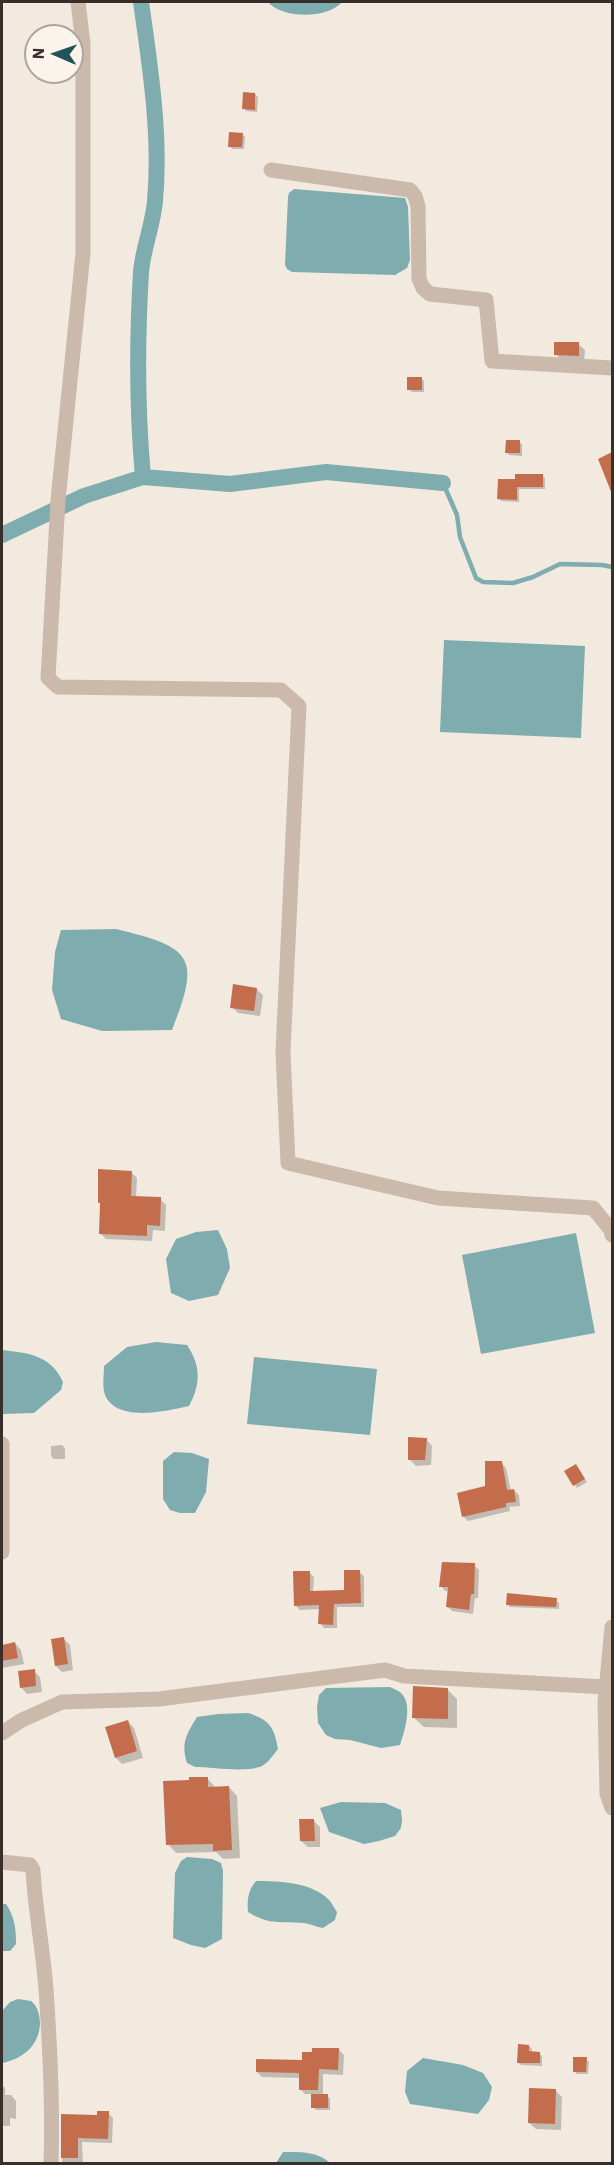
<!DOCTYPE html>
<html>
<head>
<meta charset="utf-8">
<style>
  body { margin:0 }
  #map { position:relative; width:614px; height:2165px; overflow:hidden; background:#f3eadf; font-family:"IBM Plex Sans",sans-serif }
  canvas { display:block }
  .frame { position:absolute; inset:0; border:3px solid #392f2a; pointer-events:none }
  .north { position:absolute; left:24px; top:24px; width:60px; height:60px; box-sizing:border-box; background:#faf4ec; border:2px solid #ada59e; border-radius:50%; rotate:272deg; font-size:16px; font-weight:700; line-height:24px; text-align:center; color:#392f2a }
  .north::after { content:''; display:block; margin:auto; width:21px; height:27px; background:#20545a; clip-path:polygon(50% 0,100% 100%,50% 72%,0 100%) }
</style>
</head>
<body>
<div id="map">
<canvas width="614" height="2165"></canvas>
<div class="frame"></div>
<div class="north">N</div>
</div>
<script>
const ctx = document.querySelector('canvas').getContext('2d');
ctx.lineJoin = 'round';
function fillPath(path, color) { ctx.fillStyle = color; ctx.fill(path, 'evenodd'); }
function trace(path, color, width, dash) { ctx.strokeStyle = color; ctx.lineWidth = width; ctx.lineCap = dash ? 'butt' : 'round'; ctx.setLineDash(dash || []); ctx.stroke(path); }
fillPath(new Path2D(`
  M268 2H342C328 19 282 19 268 2Z
  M294 189 405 198 408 207 410 260 407 268 395 275 292 272 287 269 285 265 288 197 289 193Z
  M444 640 585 646 581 738 440 732Z
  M116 929C191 947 202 956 172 1030L102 1031 61 1019 52 990 55 952 61 930Z
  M218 1230 227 1249 230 1268 218 1295 189 1301 171 1293 166 1259 176 1239 196 1232Z
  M576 1233 595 1333 481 1354 462 1255Z
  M156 1342 187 1345C201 1366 201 1384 189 1406 166 1411 117 1423 105 1395 102 1387 104 1375 104 1366L127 1347Z
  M2 1350C28 1353 51 1355 63 1382L61 1390 34 1413 2 1414Z
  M254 1357 377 1369 370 1435 247 1424Z
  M174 1452 192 1453 209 1459 206 1492 195 1513H180L170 1510 163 1499V1461Z
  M390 1687C394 1689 400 1691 402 1694 413 1706 404 1733 400 1745L381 1748 350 1740 335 1739 326 1735 318 1723 317 1707 319 1695 326 1688Z
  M248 1713C270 1720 274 1727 278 1749 273 1755 269 1762 262 1766 246 1773 213 1767 195 1767L187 1763C181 1743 186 1735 197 1717L218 1714Z
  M341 1802 385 1803 401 1810 402 1820 401 1828 395 1836 379 1841 364 1844 329 1832 320 1808Z
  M187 1857 212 1859 221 1863 223 1871 222 1939 205 1948 191 1945 173 1938 175 1873 181 1861Z
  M256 1881C278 1881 312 1882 329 1900 332 1903 334 1908 337 1912L335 1920 323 1928C316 1927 311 1924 304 1923 279 1920 273 1927 248 1912 247 1900 248 1890 256 1881Z
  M2 1904H6C15 1917 16 1929 16 1944L10 1951H2Z
  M18 1999 31 2001C38 2007 39 2013 40 2022 40 2045 23 2059 2 2063V2011L10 2002Z
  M423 2058 463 2065 483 2073 492 2087 489 2100 478 2114 410 2104 405 2092 407 2071Z
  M283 2152C300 2152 317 2151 330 2163H276Z`), '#7eacaf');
fillPath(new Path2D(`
  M255 94 258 97 257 112 246 111 244 108Z
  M242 134 245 137 244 149H232L230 146Z
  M578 344 585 350 584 362 562 361 556 354Z
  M421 378 424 381V392H412L409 389Z
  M519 442 522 444V456L509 455 507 453Z
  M542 476 545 478V489H519V502L501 501 498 498 516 481Z
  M256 989 263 995 260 1016 238 1013 232 1007Z
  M131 1172 137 1178 136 1198 160 1199 166 1205 165 1231 153 1230 152 1241 106 1239 100 1233 101 1204 99 1202Z
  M426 1439 432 1446 431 1465 416 1466 409 1459Z
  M62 1445 65 1448V1459H54L51 1456V1446Z
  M501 1463 506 1468 511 1491 514 1490 519 1495 520 1506 509 1507 510 1511 468 1521 463 1516 487 1487Z
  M578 1468 587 1482 577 1488 566 1471Z
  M474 1565 479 1570 478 1598H475L473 1614 452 1611 447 1606 449 1591H445L441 1586Z
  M359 1572 364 1576V1607H337V1628H324L320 1623V1609L300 1610 296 1606 310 1573 314 1577 313 1592H346Z
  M556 1600 559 1603V1609L510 1607 507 1604Z
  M64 1639 70 1645 73 1670 62 1672 56 1666Z
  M15 1643 21 1650 24 1664 2 1668V1646Z
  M34 1671 40 1677 42 1692 27 1694 21 1687Z
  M448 1690 457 1699V1728L424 1727 414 1718Z
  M128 1722 134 1728 143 1758 122 1764 116 1758Z
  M207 1778 216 1788 229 1787 237 1796 240 1858 223 1859 216 1852 176 1853 168 1844 191 1781Z
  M314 1821 320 1827V1847H308L301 1841Z
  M529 2046 532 2049 531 2053H539L542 2056V2066L521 2065 518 2062Z
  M339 2050 344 2055 343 2075 323 2074V2096H327L330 2098V2110H316L313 2107V2094H305L300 2089 301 2078 262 2077 257 2072 303 2061Z
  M586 2059 589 2062 588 2074H577L574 2071Z
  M2 2085 5 2088V2095H11L16 2101V2119L10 2118V2126H2Z
  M556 2091 562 2097 561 2130 536 2129 529 2123Z
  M108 2113 113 2118 112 2143 82 2142 83 2164H62L63 2116 98 2117Z`), '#0003');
trace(new Path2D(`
  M443 483 457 515 460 537 476 578 483 582 513 583 533 577 560 564 602 565 612 567`), '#7eacaf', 4.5);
trace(new Path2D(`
  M141 2C150 66 161 135 155 201 153 225 143 248 141 272 137 339 137 410 143 477
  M2 535 84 496 143 477 230 484 326 472 443 483`), '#7eacaf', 16);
fillPath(new Path2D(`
  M243 92 255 93V110L242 109Z
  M229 132 243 133 242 147H228Z
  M554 342H579V356L554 355Z
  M407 377H422V390H407Z
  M506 440H520V453H505Z
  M612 452V494L598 459Z
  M515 474H543V487H517V500L497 499 498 479H515Z
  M233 984 257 988 254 1011 230 1008Z
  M98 1169 132 1171 131 1196 161 1197 160 1226 147 1225V1236L99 1234 100 1203H98Z
  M408 1437 427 1438 425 1460H408Z
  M485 1461H502L507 1490 514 1489 516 1502 506 1503V1507L462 1517 457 1493 485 1486Z
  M576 1464 585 1479 573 1486 564 1471Z
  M442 1562 475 1563 474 1594H471L469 1610 446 1607 448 1587H439Z
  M344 1570H360L361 1603 334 1604 333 1625 318 1624 319 1605 294 1606 293 1571H310V1591L344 1590Z
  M507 1593 557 1598 556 1607 506 1605Z
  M64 1637 68 1664 55 1666 51 1639Z
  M15 1642 18 1658 2 1661V1645Z
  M35 1669 36 1686 20 1688 18 1671Z
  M413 1686 448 1688V1719L412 1718Z
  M128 1720 137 1751 115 1758 105 1727Z
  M189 1777H208V1787L229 1786 232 1850 213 1851V1844L166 1845 163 1781 189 1780Z
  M299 1819H314L315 1841H300Z
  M518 2044 529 2045V2051L540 2052V2063H517Z
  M312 2048H339L338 2070 319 2069 318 2090H299V2073L256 2072V2059L302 2060V2052H312Z
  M573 2057H587L586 2072H573Z
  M529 2088 556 2089 555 2124 528 2123Z
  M311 2094H328V2108H311Z
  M97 2111H109L108 2139 78 2138V2158H61V2114L97 2115Z`), '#c46d4c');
trace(new Path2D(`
  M78 2 83 44V253L58 500 48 678 58 687 281 690 299 706 283 1052 288 1163 438 1198 593 1208 611 1230 612 1235
  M271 170 410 190 415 196 418 206 419 279 423 288 430 294 486 300 492 361 612 368
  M2 1444V1552
  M612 1627 605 1702 607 1794 612 1808
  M2 1733 22 1720 62 1702 159 1699 385 1670 404 1676 606 1687
  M2 1862 30 1865 33 1870C35 1910 43 1949 46 1989 50 2047 53 2105 51 2164`), '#cbbaab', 15);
</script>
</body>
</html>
